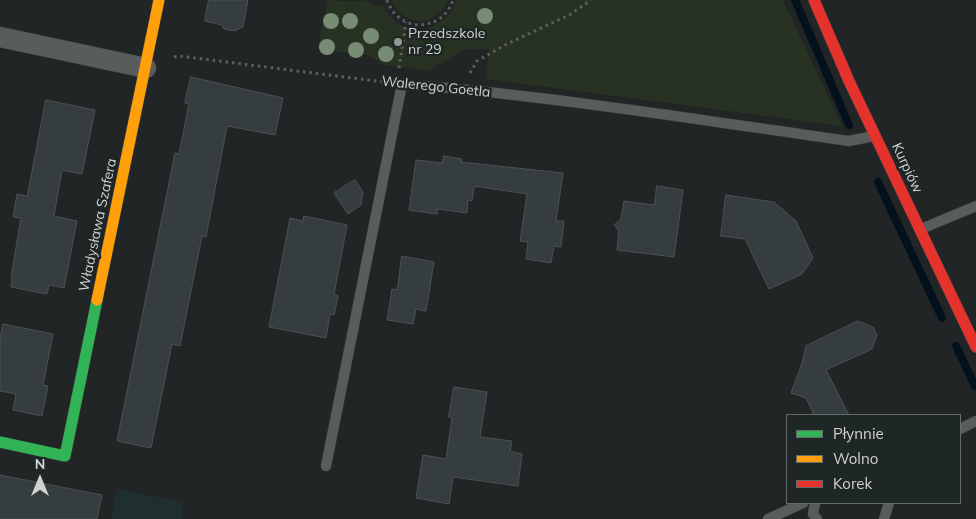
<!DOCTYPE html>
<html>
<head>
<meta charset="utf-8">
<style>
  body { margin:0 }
  #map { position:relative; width:976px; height:519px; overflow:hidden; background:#212525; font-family:Mulish,sans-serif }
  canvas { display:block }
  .legend { position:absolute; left:786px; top:414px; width:175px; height:90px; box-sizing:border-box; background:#1f2726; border:1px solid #656c6b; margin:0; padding:6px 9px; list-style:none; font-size:15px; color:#cfd4d3 }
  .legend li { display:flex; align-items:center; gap:10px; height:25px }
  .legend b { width:25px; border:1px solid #656c6b }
  .north { position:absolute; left:15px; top:454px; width:50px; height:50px; -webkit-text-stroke:4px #1f2726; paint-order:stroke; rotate:0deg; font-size:14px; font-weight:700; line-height:20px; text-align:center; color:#cfd4d3 }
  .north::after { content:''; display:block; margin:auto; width:18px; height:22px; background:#cfd4d3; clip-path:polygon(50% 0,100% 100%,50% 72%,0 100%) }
</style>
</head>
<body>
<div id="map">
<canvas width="976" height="519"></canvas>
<ul class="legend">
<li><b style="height:6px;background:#30b455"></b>Płynnie</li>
<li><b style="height:6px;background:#ff9f0a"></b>Wolno</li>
<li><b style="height:6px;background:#e5322d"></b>Korek</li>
</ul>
<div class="north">N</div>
</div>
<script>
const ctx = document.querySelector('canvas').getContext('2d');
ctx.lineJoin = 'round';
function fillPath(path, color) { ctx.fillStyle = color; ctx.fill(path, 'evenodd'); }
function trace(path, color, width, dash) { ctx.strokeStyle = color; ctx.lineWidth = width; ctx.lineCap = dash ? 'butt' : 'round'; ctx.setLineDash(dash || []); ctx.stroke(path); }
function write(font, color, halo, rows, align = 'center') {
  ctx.font = font + ' Mulish,sans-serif'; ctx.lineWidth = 5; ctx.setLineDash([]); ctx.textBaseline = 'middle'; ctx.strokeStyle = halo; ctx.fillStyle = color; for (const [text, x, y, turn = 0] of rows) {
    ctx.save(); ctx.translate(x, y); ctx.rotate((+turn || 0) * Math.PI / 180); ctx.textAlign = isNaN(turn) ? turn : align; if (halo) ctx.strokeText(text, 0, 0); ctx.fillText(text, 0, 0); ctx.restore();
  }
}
fillPath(new Path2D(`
  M117 489 184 502 181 519H111Z`), '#1f2f2d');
fillPath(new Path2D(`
  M328 0C338 0 357 3 365 0L374 6 383 5C398 40 444 36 457 0H783L842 126 486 79 489 49H465L428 71 385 65 367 55 317 49Z
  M391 0H448C436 28 403 28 391 0Z`), '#273223');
trace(new Path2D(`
  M795 0 849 125
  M878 182 942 318
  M956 346 975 386`), '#03111d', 8);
const building = new Path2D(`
  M209 0H248L243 27 235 31 224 29 222 25 205 21Z
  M191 77 283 98 275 135 227 126 206 237 202 236 180 346 172 344 151 448 117 441 175 153 179 154 189 104 185 103Z
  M46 100 95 110 82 174 62 170 54 216 77 221 64 288 49 285 47 294 11 287 12 277H11L21 218 13 217 17 194 27 196Z
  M444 156 462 159 461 162 563 173 556 221H564L561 247 554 246 551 263 526 259 528 242 520 241 527 194 474 186 472 201 468 200 467 213 437 209V214L409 210 416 160 442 163Z
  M355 180 363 192 361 205 348 214 334 193Z
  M657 186 683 190 674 257 617 250 619 231 614 225 621 219 624 201 654 205Z
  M726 195 774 202 796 221 813 258 802 274 769 289 745 239 721 236Z
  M304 216 347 225 334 295 338 296 334 315 330 314 326 338 269 327 290 218 303 221Z
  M402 256 434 262 426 311 416 309 413 324 387 320 392 289 397 290Z
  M858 321 873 327 877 335 872 349 826 370 849 415H814L806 398 791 393 802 363 806 346Z
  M3 324 53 334 43 385 48 386 42 416 13 410 16 394 0 391V340Z
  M454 387 487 392 480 437 512 441 510 451 522 454 518 486 453 477 449 504 416 498 423 455 446 459 452 418 449 417Z
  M0 475 102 495 97 519H0Z`);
fillPath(building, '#353d3e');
trace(building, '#4e5152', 1);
const lane = new Path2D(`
  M921 229 976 206
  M960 429 976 421
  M326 466 402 84C552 96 700 120 849 141L874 136
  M815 503 813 514 817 519
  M768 519 803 503
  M884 519 889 503`);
const street = new Path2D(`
  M0 37 146 68`);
const fast = new Path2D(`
  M0 442 65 456 97 300`);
const slow = new Path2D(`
  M97 300 159 0`);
const jam = new Path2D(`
  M814 0 849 81 976 347`);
trace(lane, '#3e4141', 11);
trace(street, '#3e4141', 21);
trace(fast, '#3e4141', 12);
trace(slow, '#3e4141', 12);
trace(jam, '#3e4141', 12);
trace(new Path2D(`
  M387 0C398 33 442 33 453 0
  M174 57 179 56 384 82
  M399 68 406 22
  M470 73 477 61 505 45 571 14 591 0`), '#5c605f', 3, [2.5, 4]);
trace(lane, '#585c5c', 10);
trace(street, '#585c5c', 20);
trace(fast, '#30b455', 11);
trace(slow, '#ff9f0a', 11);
trace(jam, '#e5322d', 11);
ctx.fillStyle = '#788b73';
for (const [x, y] of [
  [485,16],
  [331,21],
  [350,21],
  [371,36],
  [327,47],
  [356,50],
  [386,54]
]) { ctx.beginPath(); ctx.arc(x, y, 8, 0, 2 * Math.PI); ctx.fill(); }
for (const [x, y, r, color] of [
  [398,42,5,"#929796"]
]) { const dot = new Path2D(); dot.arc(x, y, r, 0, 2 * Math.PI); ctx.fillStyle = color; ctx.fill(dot); trace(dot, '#1f2726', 2); }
write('14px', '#cfd4d3', '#1f2726', [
  ["Przedszkole",408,34],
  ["nr 29",408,50]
], 'left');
write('14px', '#cfd4d3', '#1f2726', [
  ["Walerego Goetla",436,87,6],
  ["Kurpiów",907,168,65],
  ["Władysława Szafera",98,225,-78]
]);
</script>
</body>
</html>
